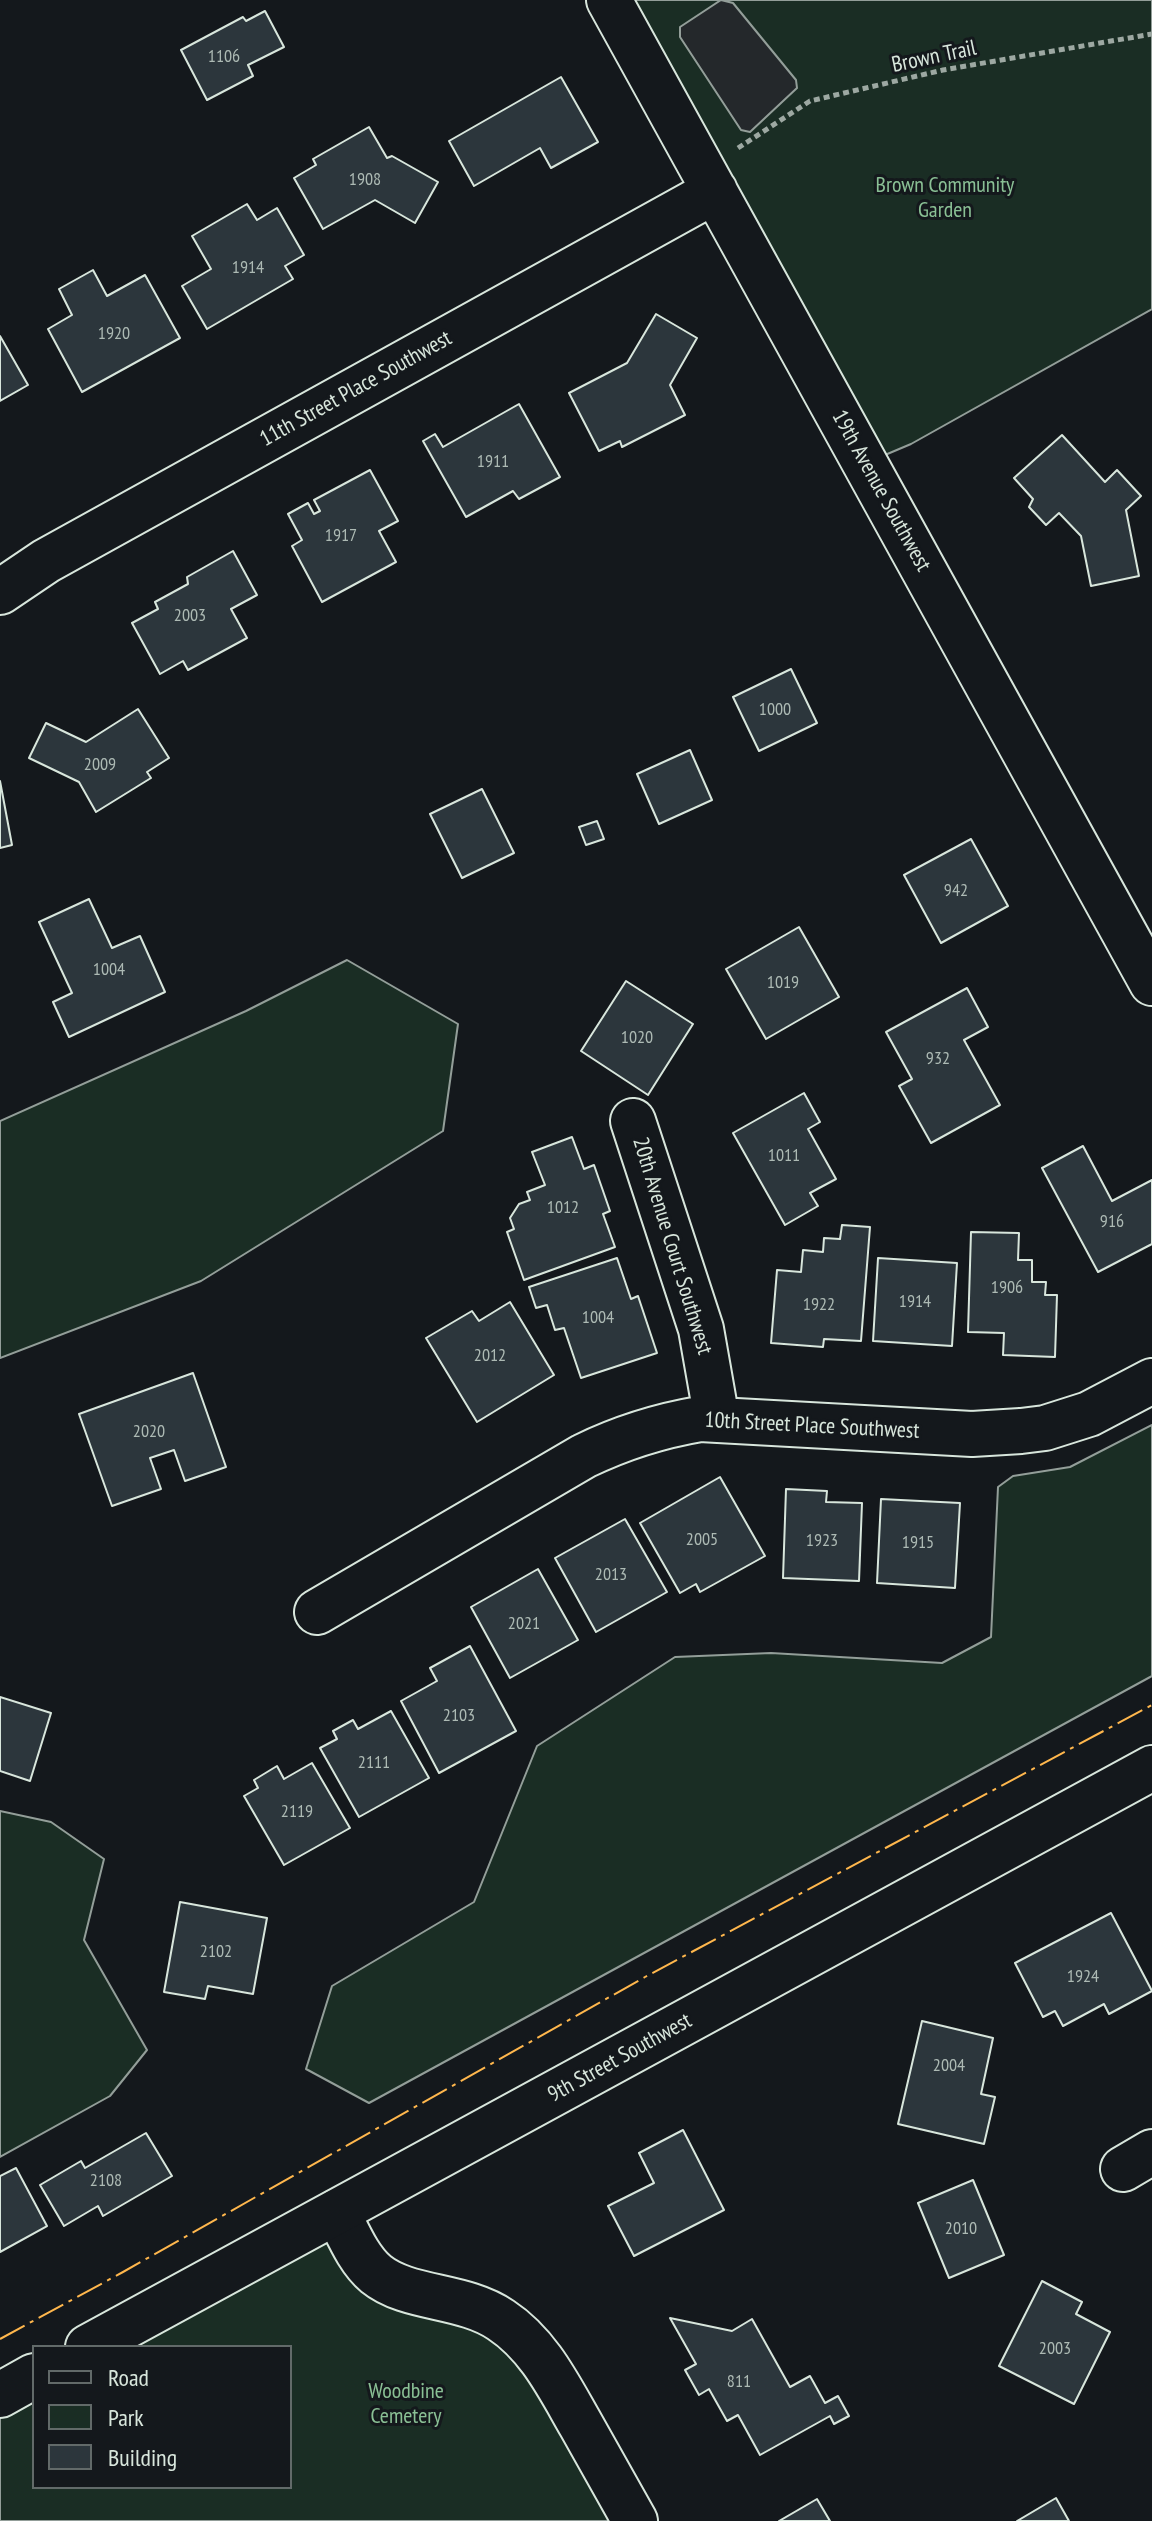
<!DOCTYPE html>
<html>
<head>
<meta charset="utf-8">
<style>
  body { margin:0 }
  #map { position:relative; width:1152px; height:2521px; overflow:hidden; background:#14181c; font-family:"PT Sans Narrow",sans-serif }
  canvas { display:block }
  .legend { position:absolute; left:32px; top:2345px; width:260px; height:144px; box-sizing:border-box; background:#14181c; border:2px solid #626a69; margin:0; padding:10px 14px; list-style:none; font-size:24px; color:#d8e6dc }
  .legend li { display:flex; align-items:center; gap:16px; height:40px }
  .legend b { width:40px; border:2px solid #626a69 }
</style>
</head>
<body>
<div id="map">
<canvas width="1152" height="2521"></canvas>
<ul class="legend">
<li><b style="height:10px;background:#14181c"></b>Road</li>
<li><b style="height:22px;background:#1a2d24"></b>Park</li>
<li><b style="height:22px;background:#2c363c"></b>Building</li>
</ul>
</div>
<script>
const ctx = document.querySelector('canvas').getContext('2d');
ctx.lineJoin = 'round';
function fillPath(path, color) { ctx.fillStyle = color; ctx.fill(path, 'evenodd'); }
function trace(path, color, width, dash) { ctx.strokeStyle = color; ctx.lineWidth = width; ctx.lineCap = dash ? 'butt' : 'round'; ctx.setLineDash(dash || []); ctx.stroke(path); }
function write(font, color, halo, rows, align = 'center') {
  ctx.font = font + ' "PT Sans Narrow",sans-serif'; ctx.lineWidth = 6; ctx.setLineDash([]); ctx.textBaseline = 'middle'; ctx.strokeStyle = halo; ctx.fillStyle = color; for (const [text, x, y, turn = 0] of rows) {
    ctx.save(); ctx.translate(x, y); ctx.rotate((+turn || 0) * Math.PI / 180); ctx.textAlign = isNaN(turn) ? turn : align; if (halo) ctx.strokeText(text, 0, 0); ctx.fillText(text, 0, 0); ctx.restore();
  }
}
const green = new Path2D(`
  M609 0H1152V309L911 444 866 463Z
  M347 960 458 1024 443 1131 201 1281 0 1358V1121L246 1011Z
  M1152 1425V1676L369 2103 306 2069 332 1986 474 1902 537 1746 675 1657 771 1653 942 1663 991 1637 998 1487 1013 1476 1070 1467Z
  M0 1811 51 1822 104 1859 84 1940 147 2050 110 2096 0 2157Z
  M337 2212 359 2253 472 2304 635 2521H0V2395L34 2376V2487H290V2347H88Z`);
fillPath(green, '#1a2d24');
trace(green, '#939e99', 2);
const parking = new Path2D(`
  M721 0 733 3 796 80 797 88 750 132 741 130 680 37V27Z`);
fillPath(parking, '#24282b');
trace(parking, '#939e99', 2);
const building = new Path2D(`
  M265 11 284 47 248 65 253 76 207 100 181 50 243 17 246 21Z
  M561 77 598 142 551 168 540 148 474 186 449 141Z
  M369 127 387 158 392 156 438 182 415 223 375 200 323 229 294 178 316 165 313 159Z
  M247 204 257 220 277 208 304 255 285 266 293 279 207 329 182 286 211 269 192 236Z
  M93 270 107 296 145 275 180 338 82 392 48 329 72 315 59 289Z
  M656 314 697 338 670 385 685 415 622 447 620 441 599 451 569 393 627 363Z
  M0 336 28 385 0 401Z
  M519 404 560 477 519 499 513 491 466 517 423 441 435 434 443 447Z
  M1062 435 1105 482 1117 470 1141 496 1126 510 1139 576 1091 586 1081 536 1059 513 1046 525 1029 507 1033 499 1014 478Z
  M370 470 398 521 379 531 396 562 322 602 292 546 302 540 288 514 308 503 314 514 320 511 314 500Z
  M233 551 257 595 231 609 247 638 188 670 183 661 160 674 132 623 158 609 155 602 188 584 187 577Z
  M791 669 817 723 759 751 733 697Z
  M138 709 169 758 147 772 151 778 96 812 79 782 29 758 46 723 86 742Z
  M690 750 712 800 659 824 637 774Z
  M0 781 12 845 0 848Z
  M482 789 514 853 462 878 430 814Z
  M597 821 604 839 586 845 579 827Z
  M971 839 1008 906 941 943 904 875Z
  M89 899 112 948 140 936 165 992 69 1037 53 1002 72 993 39 922Z
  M799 927 839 997 766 1039 726 969Z
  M626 981 693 1024 648 1095 581 1051Z
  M967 988 988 1027 964 1040 1000 1105 931 1143 899 1086 912 1079 886 1032Z
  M804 1093 820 1122 808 1129 836 1179 810 1193 818 1206 785 1225 733 1133Z
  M572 1137 584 1169 594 1165 610 1211 603 1214 615 1247 524 1280 507 1232 514 1229 510 1218 519 1204 530 1200 527 1192 545 1185 532 1152Z
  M1083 1146 1112 1201 1152 1180V1244L1098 1272 1042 1168Z
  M842 1225 870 1227 861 1341 824 1339 823 1347 771 1343 777 1270 801 1272 803 1250 823 1252 824 1238 840 1239Z
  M971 1232 1019 1233 1018 1260H1032V1282H1046L1045 1295H1057L1055 1357 1003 1355 1004 1333 968 1332Z
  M617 1258 631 1299 638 1296 657 1353 581 1378 564 1328 555 1330 547 1305 536 1308 529 1287Z
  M878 1258 957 1263 952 1346 873 1341Z
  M510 1302 554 1375 477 1422 426 1338 472 1311 479 1321Z
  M193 1373 226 1467 185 1481 174 1450 150 1458 161 1489 112 1506 79 1414Z
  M720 1477 765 1556 700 1592 696 1584 680 1593 640 1523Z
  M786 1489 827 1491 826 1502 862 1503 859 1581 783 1578Z
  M881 1499 960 1503 955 1588 877 1583Z
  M625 1519 667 1592 596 1632 555 1558Z
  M538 1569 578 1640 510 1678 471 1607Z
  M470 1646 516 1731 439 1773 401 1701 437 1681 430 1668Z
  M0 1697 51 1713 30 1781 0 1771Z
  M391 1711 429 1778 359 1817 320 1748 337 1739 333 1731 353 1720 358 1729Z
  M312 1763 350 1828 284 1865 244 1796 258 1788 254 1780 277 1766 284 1779Z
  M180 1902 267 1918 253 1994 208 1986 205 1999 164 1992Z
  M1111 1913 1152 1991 1109 2014 1104 2004 1063 2026 1055 2011 1043 2017 1015 1963Z
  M922 2021 993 2038 981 2094 995 2097 984 2144 898 2124Z
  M683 2130 724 2210 634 2256 608 2206 654 2183 639 2153Z
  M146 2133 172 2176 103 2216 98 2206 64 2226 40 2185 81 2161 85 2168Z
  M16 2168 47 2226 0 2252V2176Z
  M973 2180 1004 2255 949 2278 918 2203Z
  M1042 2281 1082 2302 1076 2314 1110 2332 1074 2404 999 2366Z
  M670 2318 732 2331 752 2319 790 2387 810 2376 825 2403 838 2396 849 2416 834 2424 830 2416 760 2455 738 2415 727 2421 709 2389 699 2395 685 2370 696 2364Z
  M1056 2498 1069 2521H1017Z
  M817 2499 830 2521H779Z`);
fillPath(building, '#2c363c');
trace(building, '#d8e6dc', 2);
const minor = new Path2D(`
  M609 0 1152 983
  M0 592 46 561 715 191
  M633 1121 701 1329 717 1420
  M317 1612 584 1456C621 1438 659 1426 700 1419L972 1434 1021 1431 1045 1428 1089 1414 1152 1381
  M1123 2169 1152 2152
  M337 2212C348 2233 358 2259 376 2274 408 2300 463 2294 501 2320 539 2345 559 2387 581 2425 599 2457 617 2489 635 2521`);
const major = new Path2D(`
  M88 2347 1152 1768
  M0 2395 34 2376`);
trace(minor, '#d8e6dc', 48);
trace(major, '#d8e6dc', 48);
trace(new Path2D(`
  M738 148 810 101 943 70 1152 34`), '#9da8a2', 5, [6, 4]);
trace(minor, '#14181c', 44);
trace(major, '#14181c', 44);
trace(new Path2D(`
  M0 2339 123 2272 645 1977 1152 1705`), '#ffb74d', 2, [28, 6, 4, 6]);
write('18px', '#adbab4', null, [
  ["1106",224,57],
  ["1908",365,180],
  ["1914",248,268],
  ["1920",114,334],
  ["1911",493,462],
  ["1917",341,536],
  ["2003",190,616],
  ["1000",775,710],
  ["2009",100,765],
  ["942",956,891],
  ["1004",109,970],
  ["1019",783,983],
  ["1020",637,1038],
  ["932",938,1059],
  ["1011",784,1156],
  ["1012",563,1208],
  ["916",1112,1222],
  ["1906",1007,1288],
  ["1914",915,1302],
  ["1922",819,1305],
  ["1004",598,1318],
  ["2012",490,1356],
  ["2020",149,1432],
  ["2005",702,1540],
  ["1923",822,1541],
  ["1915",918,1543],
  ["2013",611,1575],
  ["2021",524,1624],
  ["2103",459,1716],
  ["2111",374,1763],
  ["2119",297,1812],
  ["2102",216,1952],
  ["1924",1083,1977],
  ["2004",949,2066],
  ["2108",106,2181],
  ["2010",961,2229],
  ["2003",1055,2349],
  ["811",739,2382]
]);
write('22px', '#d8e6dc', '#14181c', [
  ["Brown Trail",934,57,-12],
  ["11th Street Place Southwest",356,389,-29],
  ["19th Avenue Southwest",881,491,61],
  ["20th Avenue Court Southwest",672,1246,73],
  ["10th Street Place Southwest",812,1426,3],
  ["9th Street Southwest",620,2058,-29]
]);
write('22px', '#8ac095', '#14181c', [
  ["Brown Community",945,186],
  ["Garden",945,211],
  ["Woodbine",406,2392],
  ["Cemetery",406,2417]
]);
</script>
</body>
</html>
